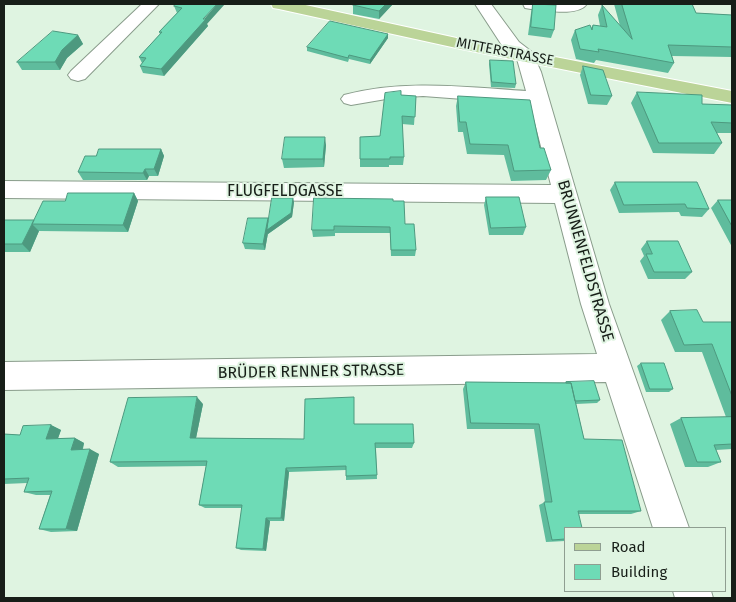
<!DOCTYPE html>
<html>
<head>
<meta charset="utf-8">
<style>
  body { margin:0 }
  #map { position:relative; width:736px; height:602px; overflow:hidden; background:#dff4e1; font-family:"Fira Sans",sans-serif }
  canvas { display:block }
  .frame { position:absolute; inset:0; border:5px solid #171e18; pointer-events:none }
  .legend { position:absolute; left:564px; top:527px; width:162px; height:65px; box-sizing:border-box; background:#dff4e1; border:1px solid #8f9e91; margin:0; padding:6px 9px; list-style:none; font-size:15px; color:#171e18 }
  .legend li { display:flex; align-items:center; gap:10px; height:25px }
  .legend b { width:25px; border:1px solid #8f9e91 }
</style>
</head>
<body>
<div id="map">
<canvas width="736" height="602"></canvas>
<div class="frame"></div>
<ul class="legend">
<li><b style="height:6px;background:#bbd498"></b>Road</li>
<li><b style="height:14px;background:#6edbb6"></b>Building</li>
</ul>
</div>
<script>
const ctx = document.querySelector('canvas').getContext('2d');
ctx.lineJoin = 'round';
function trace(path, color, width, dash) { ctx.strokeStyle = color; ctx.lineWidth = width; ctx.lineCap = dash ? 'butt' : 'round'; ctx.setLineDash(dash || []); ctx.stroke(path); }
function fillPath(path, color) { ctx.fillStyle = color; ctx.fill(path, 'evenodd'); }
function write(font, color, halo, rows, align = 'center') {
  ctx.font = font + ' "Fira Sans",sans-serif'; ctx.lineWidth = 4; ctx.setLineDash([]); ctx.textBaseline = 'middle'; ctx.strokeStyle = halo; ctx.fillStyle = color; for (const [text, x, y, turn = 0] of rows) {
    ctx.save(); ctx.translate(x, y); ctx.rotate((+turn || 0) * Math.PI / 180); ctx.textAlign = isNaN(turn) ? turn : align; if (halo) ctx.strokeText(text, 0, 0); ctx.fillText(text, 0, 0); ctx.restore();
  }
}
const minor = new Path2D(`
  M142 4H159L85 79 78 81 71 79 68 75 71 71Z
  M475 4H491L519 42 532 52 541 72 609 304 689 528H653L606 382 4 390V362L597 354 581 304 555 203 4 198V181L551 185 530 104 423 96 392 98 351 105 344 103 341 99 344 95C404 79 465 87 526 91L517 59 505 50Z
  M523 4H587C578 17 545 10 531 9L525 8Z
  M673 591H711L713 598H675Z`);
const major = new Path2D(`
  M271 4H301L461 39 732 91V103L461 49 279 9 273 8Z`);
trace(minor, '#899c8b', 2);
trace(major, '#fff', 2);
fillPath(minor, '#fff');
fillPath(major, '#bbd498');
fillPath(new Path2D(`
  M176 4 207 24 208 26 164 76 143 73 140 66 142 63 139 57 160 34 159 32 177 13 174 6Z
  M354 4H393L379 19 353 14V5Z
  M533 4 554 30 551 38 528 35 531 13Z
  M614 4H692L696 13 732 15V57L672 56 674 63 668 73 596 60 594 63 576 59 571 40 575 30 591 28 593 25 600 26 598 15 602 5 620 26Z
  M388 34V38L370 64 349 59 348 62 307 51V47Z
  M78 35 83 44 67 58 60 70H22L17 62Z
  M490 60 516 84 515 88 491 87 489 64Z
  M583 66 612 96 607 105 588 104 580 75Z
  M637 92 702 104 732 105V133H717L722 143 714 154 653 153 631 103Z
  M401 95 416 96 414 125 402 124 404 157 403 165H389V167H360V137L380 136Z
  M458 96 540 148 551 170 546 180 511 181 504 155 467 154 463 132H458L456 106Z
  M326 145 324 167 284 168 282 159Z
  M161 149 164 156 158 176H149L147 180H83L78 172 96 156Z
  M615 182 709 209 702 217 681 216 679 212 619 213 610 190Z
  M134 193 138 201 128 232 39 231 30 252H4V220H34L65 201Z
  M486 197 526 227 523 235H489L484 205Z
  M718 200H732V247L711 208Z
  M393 201 405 224 416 250 415 256H391L390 233H335V236L313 237 312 230Z
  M294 202 292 217 268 234V233L265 250 245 249 243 243 268 221Z
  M647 241 692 272 685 279H648L640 261 644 256 641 249Z
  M670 311 703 322H732V449L716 450 721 462 708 467H685L670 424 681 418 726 417 702 352H675L661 320Z
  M641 363 673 389 669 392H646L637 366Z
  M466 382 565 383 566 382 600 400 597 403 576 404 584 439 641 511 631 514H578L565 528V541L546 542 539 505 545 502 534 429H467L463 389Z
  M203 404 196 438 304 439 355 424 414 443 412 448H376L377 479 346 480V470L289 472 284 521H270L266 551 241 550 236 548 242 508H205L199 505 206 466 118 467 110 462Z
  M51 425 61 430 58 438H75L84 443 83 449 99 454 77 531 51 532 39 529 50 495H36L24 492 27 483 4 484V434L20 435Z`), '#5fbc9d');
fillPath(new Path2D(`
  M217 4H225L207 24 208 26 164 76 161 69Z
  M386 4H393L379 19V11Z
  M388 34V38L370 64V60Z
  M78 35 83 44 67 58 60 70 55 62 62 50Z
  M325 137 326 145 324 167 323 159Z
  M161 149 164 156 158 176 154 169Z
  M145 169 149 176 147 180 143 173Z
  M134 193 138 201 128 232 123 225Z
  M293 198 294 202 292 217 268 234V233L265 250 263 244 268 218 269 224Z
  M34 220 32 224 39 231 30 252 22 244Z
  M197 397 203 404 195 443 190 438Z
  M51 425 61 430 56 444 46 439Z
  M75 438 84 443 81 455 71 450Z
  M90 449 99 454 77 531 66 529Z
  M286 468 289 472 284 521 281 518Z
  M266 518 270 521 266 551 263 549Z`), '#4d997f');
const building = new Path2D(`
  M176 4H217L203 19H206L161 69 140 66 146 58 139 57 162 32H159L182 8 174 6Z
  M354 4H386L379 11 353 5Z
  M533 4 556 5 554 30 531 27Z
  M622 4H692L696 13 732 15V47L668 45 674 63 598 49 599 52 580 49 575 30 590 25 592 30 593 25 607 27 602 5 632 39Z
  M330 21 388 34 370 60 349 55 348 58 307 47Z
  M53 31 78 35 62 50 55 62H17Z
  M490 60 513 61 516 84 492 82Z
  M583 66 603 70 612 96 591 95Z
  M401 91V95L416 96 415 117 402 116 404 157H390V159H360V137L380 136 385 93Z
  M637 92 702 95V104L732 105V123L711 122 722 143H659Z
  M458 96 530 100 540 148H544L551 170 514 171 508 145 470 144 466 122H460Z
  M285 137H325L323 159H282Z
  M99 149H161L154 169H145L143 173 78 172 85 156H96Z
  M615 182H697L709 209 687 208 685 204 624 205Z
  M68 193H134L123 225 32 224 43 201H65Z
  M486 197H519L526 227 491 228Z
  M272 198H293L291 213 267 230Z
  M314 198 393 199V201H404L405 224H414L416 250H391L390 227 334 226V230H312Z
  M718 200H732V226Z
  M248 218H268L263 244 243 243Z
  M4 220H34L22 244H4Z
  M647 241H678L692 272H654L646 254H652Z
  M697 310 703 322H732V396L712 344 684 345 670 311Z
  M641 363H664L673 389H650Z
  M594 381 600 400 575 401 571 383H566V382Z
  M466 382 571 383 584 439 622 440 641 511H578L582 528H565V539L552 540 544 502H552L539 424 471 423Z
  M197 397 190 438 304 439 305 399 354 397V424H413L414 443H375L377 475 346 476V466L286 468 281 518H266L263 549 236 548 242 505H199L207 461 110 462 128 398Z
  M732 417V444L714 445 721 462H697L681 418Z
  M51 425 46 439 75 438 71 450 90 449 66 529H39L52 491 24 492 29 478 4 479V434L20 435 23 426Z`);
fillPath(building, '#6edbb6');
trace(building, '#4d997f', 1);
write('14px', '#171e18', '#dff4e1', [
  ["MITTERSTRASSE",505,52,11]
]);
write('16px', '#171e18', '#dff4e1', [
  ["FLUGFELDGASSE",285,192],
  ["BRUNNENFELDSTRASSE",585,261,74],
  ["BRÜDER RENNER STRASSE",311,372,-1]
]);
</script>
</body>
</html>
